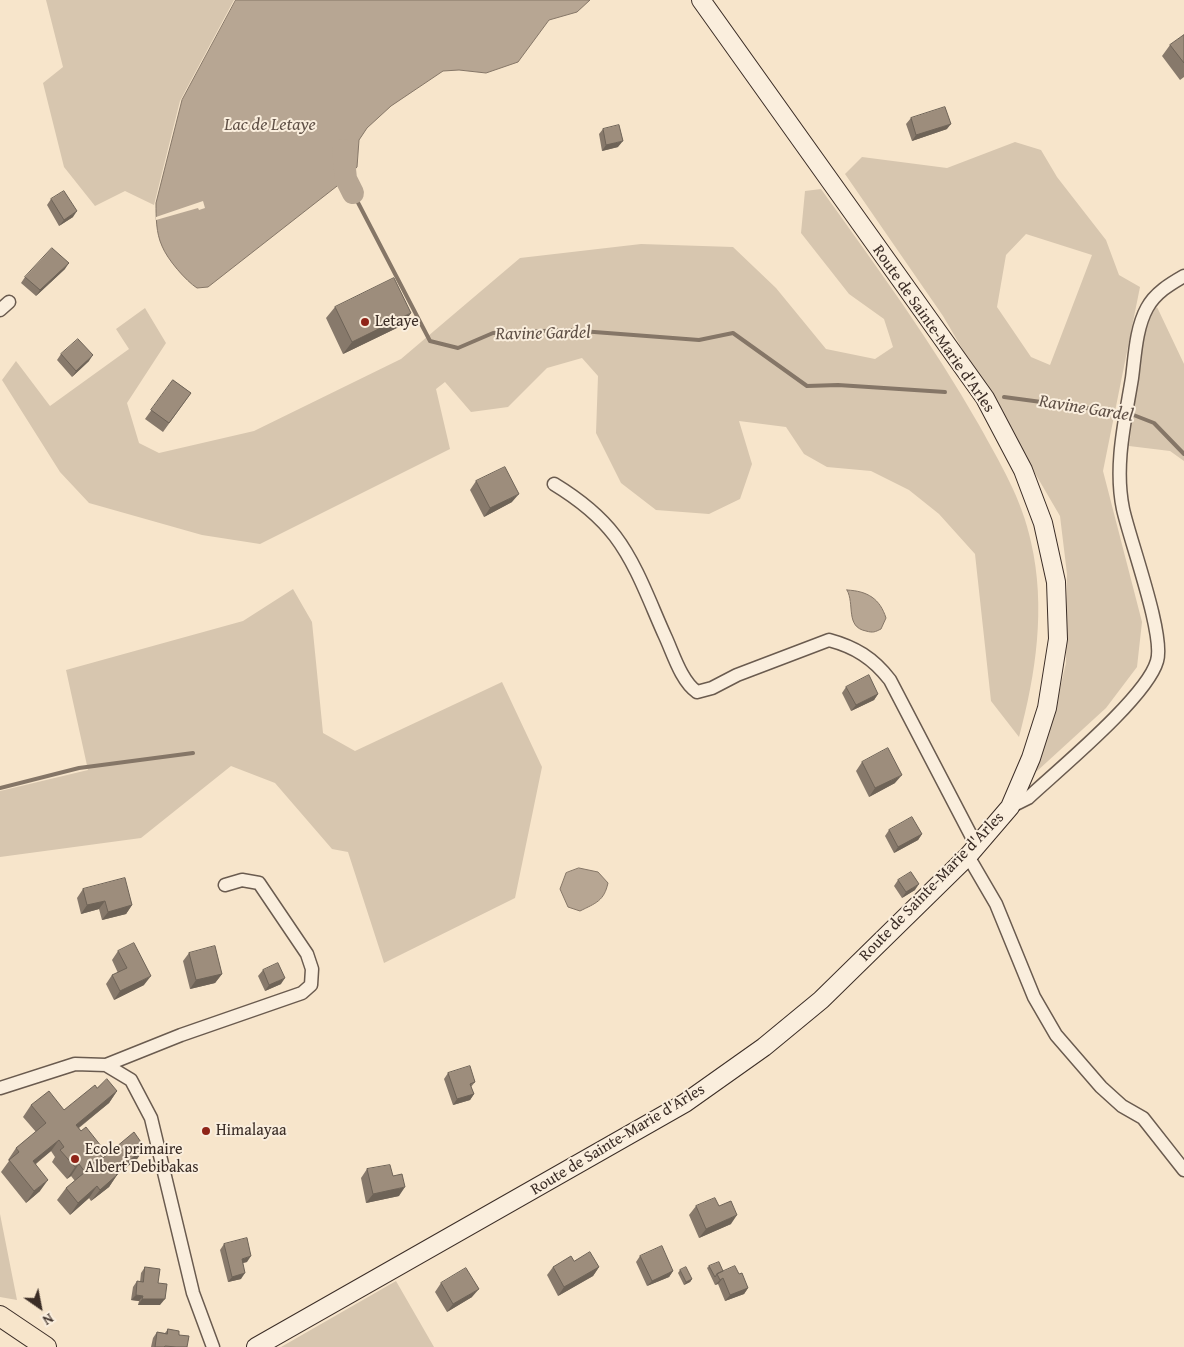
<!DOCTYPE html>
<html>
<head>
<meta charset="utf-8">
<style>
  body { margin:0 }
  #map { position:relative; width:1184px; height:1347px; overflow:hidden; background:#f7e5cb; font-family:"Gentium Book Plus",serif }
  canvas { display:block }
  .north { position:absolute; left:15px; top:1282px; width:50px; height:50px; -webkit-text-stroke:4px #faeedd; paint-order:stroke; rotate:147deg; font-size:14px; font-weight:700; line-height:20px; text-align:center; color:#3b2d26 }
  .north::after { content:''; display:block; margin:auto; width:18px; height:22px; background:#3b2d26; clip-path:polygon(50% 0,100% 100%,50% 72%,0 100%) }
</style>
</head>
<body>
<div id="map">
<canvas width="1184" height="1347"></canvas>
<div class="north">N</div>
</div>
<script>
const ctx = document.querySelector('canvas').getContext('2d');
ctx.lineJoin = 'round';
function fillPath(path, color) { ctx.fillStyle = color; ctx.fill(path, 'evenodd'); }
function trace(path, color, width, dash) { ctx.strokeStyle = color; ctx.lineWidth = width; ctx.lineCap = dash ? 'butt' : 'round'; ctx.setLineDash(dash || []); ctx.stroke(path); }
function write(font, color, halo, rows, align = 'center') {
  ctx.font = font + ' "Gentium Book Plus",serif'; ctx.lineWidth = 4; ctx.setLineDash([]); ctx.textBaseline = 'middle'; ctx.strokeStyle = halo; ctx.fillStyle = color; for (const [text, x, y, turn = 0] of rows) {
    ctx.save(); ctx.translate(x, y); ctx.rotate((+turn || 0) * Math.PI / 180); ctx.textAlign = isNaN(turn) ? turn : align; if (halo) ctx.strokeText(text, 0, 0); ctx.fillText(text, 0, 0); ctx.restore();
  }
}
fillPath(new Path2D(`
  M46 0H234L180 101 154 205 125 191 95 206 64 167 43 83 63 67Z
  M1015 142 1041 150 1057 177 1106 240 1119 275 1140 287 1103 471 1142 622 1137 667 1106 708 1036 772 1052 723 1066 663 1067 574 1060 516 943 316 845 174 862 157 947 168ZM1026 234 1092 255 1050 365 1031 357 997 307 1006 255Z
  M821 189C876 266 932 342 979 425 1000 463 1022 499 1031 542 1046 607 1036 674 1019 737L991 701 975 554 939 514 909 490 871 471 827 467 804 454 786 427 739 421 752 464 740 499 709 514 656 510 621 483 596 433 598 376 582 358 547 368 508 407 471 412 445 382 436 389 450 449 260 544 202 535 89 503 60 472 2 380 16 361 50 406 129 349 116 329 145 308 166 343 127 403 139 443 159 453 254 431 401 359 520 258 641 244 733 247 776 288 826 349 875 359 893 347 884 319 849 294 801 233 805 191Z
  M1157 307 1184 364V461L1170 451 1129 446 1144 331 1150 313Z
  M293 589 312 622 323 733 355 751 502 682 542 767 515 898 384 963 348 852 332 849 275 783 231 766 141 838 0 857V791L88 770 66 670 243 621Z
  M0 1214 17 1300 0 1297Z
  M396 1281 434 1347H281Z`), '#d7c6af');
const water = new Path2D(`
  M236 0H590L577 12 549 20 518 62 486 73 459 70 443 71 391 106 367 128 359 140 357 167 346 179 208 287 197 288C186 281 167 259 162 246 156 233 156 217 156 203L182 100Z
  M847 590C868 591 880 599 886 618L881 629C875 632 873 633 866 631 845 627 855 604 847 590Z
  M579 868 598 872 608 883C604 901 596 903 580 911L568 907 560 889 566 873Z`);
fillPath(water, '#b7a693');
trace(water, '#857667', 1);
fillPath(new Path2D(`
  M203 201 205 208 199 210 198 208 156 220V217Z`), '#f7e5cb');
trace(new Path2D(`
  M353 193 430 341 458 348 493 333 568 330 699 340 733 333 807 386 838 385 945 392
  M1004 397 1131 414 1154 423 1184 454
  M0 788 79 768 193 753`), '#857667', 4);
trace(new Path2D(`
  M343 150 346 179 353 193`), '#b7a693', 22);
const minor = new Path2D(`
  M0 310 9 302
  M554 484C577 498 599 515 615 536 637 565 650 603 665 636 673 653 681 681 697 692L712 688 737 675 829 640C855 647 873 658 890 680L976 845
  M1010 807 1028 798C1058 770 1147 697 1157 661 1165 635 1130 541 1123 509 1114 466 1125 421 1132 378 1135 355 1136 328 1147 308 1155 293 1170 284 1184 276
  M968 856 996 904 1034 997 1056 1035 1101 1087 1122 1106 1143 1118 1184 1170
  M106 1065 181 1035 302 993 311 985 312 969 307 954 259 883 242 880 225 885
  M0 1088 75 1064 106 1065 131 1080 151 1118 193 1293 213 1347`);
const secondary = new Path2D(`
  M256 1347 685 1103 764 1047 821 1000 968 856 1010 807 1031 758 1047 708 1058 639 1056 582 1043 523 1023 470 985 398 701 0`);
const primary = new Path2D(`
  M0 1316 46 1347`);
trace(minor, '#6a5b4f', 15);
trace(secondary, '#3b2d26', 20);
trace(primary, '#3b2d26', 22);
trace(minor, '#faeedd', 12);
trace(secondary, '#faeedd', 18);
trace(primary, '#f7e5cb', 20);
fillPath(new Path2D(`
  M1184 35V77L1180 80 1162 56 1170 45Z
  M911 118 947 129 912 141 906 124Z
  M603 129 618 147 602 151 599 134Z
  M51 199 73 217 59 226 47 205Z
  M65 269 36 296 21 283 25 277Z
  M335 307 403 325 343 354 326 318Z
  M61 354 89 361 72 377 57 360Z
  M173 380 191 393 163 432 145 419Z
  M476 481 512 502 484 517 470 490Z
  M846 687 878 694 874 700 851 711 842 693Z
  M862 762 895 783 869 797 856 771Z
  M889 830 922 834 918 840 894 853 885 836Z
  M898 880 915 890 902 898 894 886Z
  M83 889 132 905 126 914 102 920 99 909 81 914 77 898Z
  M118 951 144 985 114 1000 106 984 112 975 118 973 112 960Z
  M189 953 222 974 215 983 190 989 183 961Z
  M263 970 281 984 265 991 258 976Z
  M448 1073 475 1082 471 1087 474 1094 470 1100 453 1105 444 1079Z
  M97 1088 117 1091 109 1103 79 1128 81 1131 101 1146 97 1150 103 1158 145 1148 137 1159 117 1175 109 1187 91 1201 89 1198 70 1215 57 1200 66 1188 75 1181 71 1176 67 1179 52 1162 55 1157 51 1151 36 1164 40 1191 26 1203 1 1172 9 1161 8 1160 16 1148 36 1132 23 1117 31 1105 64 1110Z
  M367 1169 393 1176 399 1196 366 1203 361 1178Z
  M696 1206H719L731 1224 699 1238 689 1215Z
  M224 1244 247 1262 243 1263 241 1279 228 1282 220 1250Z
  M640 1256 673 1271 669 1277 647 1286 636 1262Z
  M574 1261 599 1267 593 1276 558 1296 547 1275 553 1267Z
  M709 1266 723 1271 739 1274 748 1288 744 1294 725 1301 718 1284 715 1285 707 1268Z
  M145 1267 158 1283 160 1305H138L139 1301 131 1300 133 1287 137 1281 140 1282 141 1273Z
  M680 1270 692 1279 690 1282 684 1285 678 1273Z
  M441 1283 472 1297 447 1312 435 1292Z
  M168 1329 179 1335 187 1347H151L153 1338 157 1332 165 1333Z`), '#87796b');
fillPath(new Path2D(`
  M951 124 947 129 912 141 916 135Z
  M623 141 618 147 602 151 606 145Z
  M77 211 73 217 59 226 64 220Z
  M69 263 65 269 36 296 40 290Z
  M411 313 403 325 343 354 352 342Z
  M93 355 89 361 72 377 76 371Z
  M519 494 512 502 484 517 490 508Z
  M878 694 874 700 851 711 856 705Z
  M902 775 895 783 869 797 875 788Z
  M922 834 918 840 894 853 898 847Z
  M919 884 915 890 902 898 906 892Z
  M105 901 99 909 81 914 87 905Z
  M132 905 126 914 102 920 108 912Z
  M222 974 215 983 190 989 196 980Z
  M151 976 144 985 114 1000 120 991Z
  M285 978 281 984 265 991 269 985Z
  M117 1091 109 1103 68 1136 76 1125Z
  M474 1094 470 1100 453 1105 457 1099Z
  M59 1140 51 1151 25 1172 33 1161Z
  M145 1148 137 1159 117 1175 109 1187 91 1201 100 1190 115 1172Z
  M79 1164 71 1176 67 1179 75 1167Z
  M48 1180 40 1191 26 1203 34 1191Z
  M97 1186 89 1198 70 1215 78 1203Z
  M405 1187 399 1196 366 1203 373 1194Z
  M737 1215 731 1224 699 1238 706 1229Z
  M251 1256 247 1262 237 1264 242 1259Z
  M599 1267 593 1276 558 1296 564 1287Z
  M673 1271 669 1277 647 1286 652 1281Z
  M245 1273 241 1279 228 1282 232 1277Z
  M723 1278 718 1284 715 1285 720 1280Z
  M692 1279 690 1282 684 1285 686 1282Z
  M748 1288 744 1294 725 1301 730 1295Z
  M479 1289 472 1297 447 1312 453 1304Z
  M136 1295 143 1296 139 1301 131 1300Z
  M142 1299H165L160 1305H138Z`), '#6e6357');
const building = new Path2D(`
  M1184 35V63L1170 45Z
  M945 107 951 124 916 135 911 118Z
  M619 125 623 141 606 145 603 129Z
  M64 191 77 211 64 220 51 199Z
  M52 248 69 263 40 290 25 277Z
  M394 278 411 313 352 342 335 307Z
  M78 339 93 355 76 371 61 354Z
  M173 380 191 393 169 423 151 410Z
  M505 467 519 494 490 508 476 481Z
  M869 675 878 694 856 705 846 687Z
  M888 748 902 775 875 788 862 762Z
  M912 817 922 834 898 847 889 830Z
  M911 872 919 884 906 892 898 880Z
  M125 878 132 905 108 912 105 901 87 905 83 889Z
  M134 943 151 976 120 991 112 975 127 968 118 951Z
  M215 946 222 974 196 980 189 953Z
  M278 963 285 978 269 985 263 970Z
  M470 1066 475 1082 470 1084 474 1094 457 1099 448 1073Z
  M107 1079 117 1091 76 1125 81 1131 86 1127 101 1146 96 1149 103 1158 134 1132 145 1148 115 1172 117 1175 100 1190 97 1186 78 1203 66 1188 85 1172 79 1164 75 1167 60 1150 64 1147 59 1140 33 1161 48 1180 34 1191 9 1160 19 1152 16 1148 46 1123 31 1105 49 1091 64 1110 95 1085 97 1088Z
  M390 1165 393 1176 402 1174 405 1187 373 1194 367 1169Z
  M715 1198 719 1206 731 1201 737 1215 706 1229 696 1206Z
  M247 1238 251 1256 242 1259 245 1273 232 1277 224 1244Z
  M662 1246 673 1271 652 1281 640 1256Z
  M590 1252 599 1267 564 1287 553 1267 571 1256 574 1261Z
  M719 1262 723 1271 717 1274 715 1277 709 1266Z
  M735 1266 739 1274 742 1273 748 1288 730 1295 723 1278 720 1280 717 1274Z
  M145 1267 160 1269 158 1283 167 1284 165 1299H142L143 1296 136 1295 137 1281 143 1282Z
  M686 1267 692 1279 686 1282 680 1270Z
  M466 1268 479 1289 453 1304 441 1283Z
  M168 1329 179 1331V1335L189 1336 187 1347H176L165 1346 164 1347H155L157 1332 167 1334Z`);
fillPath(building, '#9d8d7c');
trace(building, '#6e6357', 1);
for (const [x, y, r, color] of [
  [365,322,5,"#8f2418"],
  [206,1131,5,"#8f2418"],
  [75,1159,5,"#8f2418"]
]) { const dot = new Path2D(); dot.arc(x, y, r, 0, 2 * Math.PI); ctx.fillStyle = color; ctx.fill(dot); trace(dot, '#faeedd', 2); }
write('16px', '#3b2d26', '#faeedd', [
  ["Letaye",375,322],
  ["Himalayaa",216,1131],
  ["Ecole primaire",85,1150],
  ["Albert Debibakas",85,1168]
], 'left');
write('16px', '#3b2d26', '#faeedd', [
  ["Route de Sainte-Marie d'Arles",933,329,55],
  ["Route de Sainte-Marie d'Arles",932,887,-46],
  ["Route de Sainte-Marie d'Arles",618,1140,-31]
]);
write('italic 18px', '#605147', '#faeedd', [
  ["Lac de Letaye",270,125],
  ["Ravine Gardel",543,334,-1],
  ["Ravine Gardel",1086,409,9]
]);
</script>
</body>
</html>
